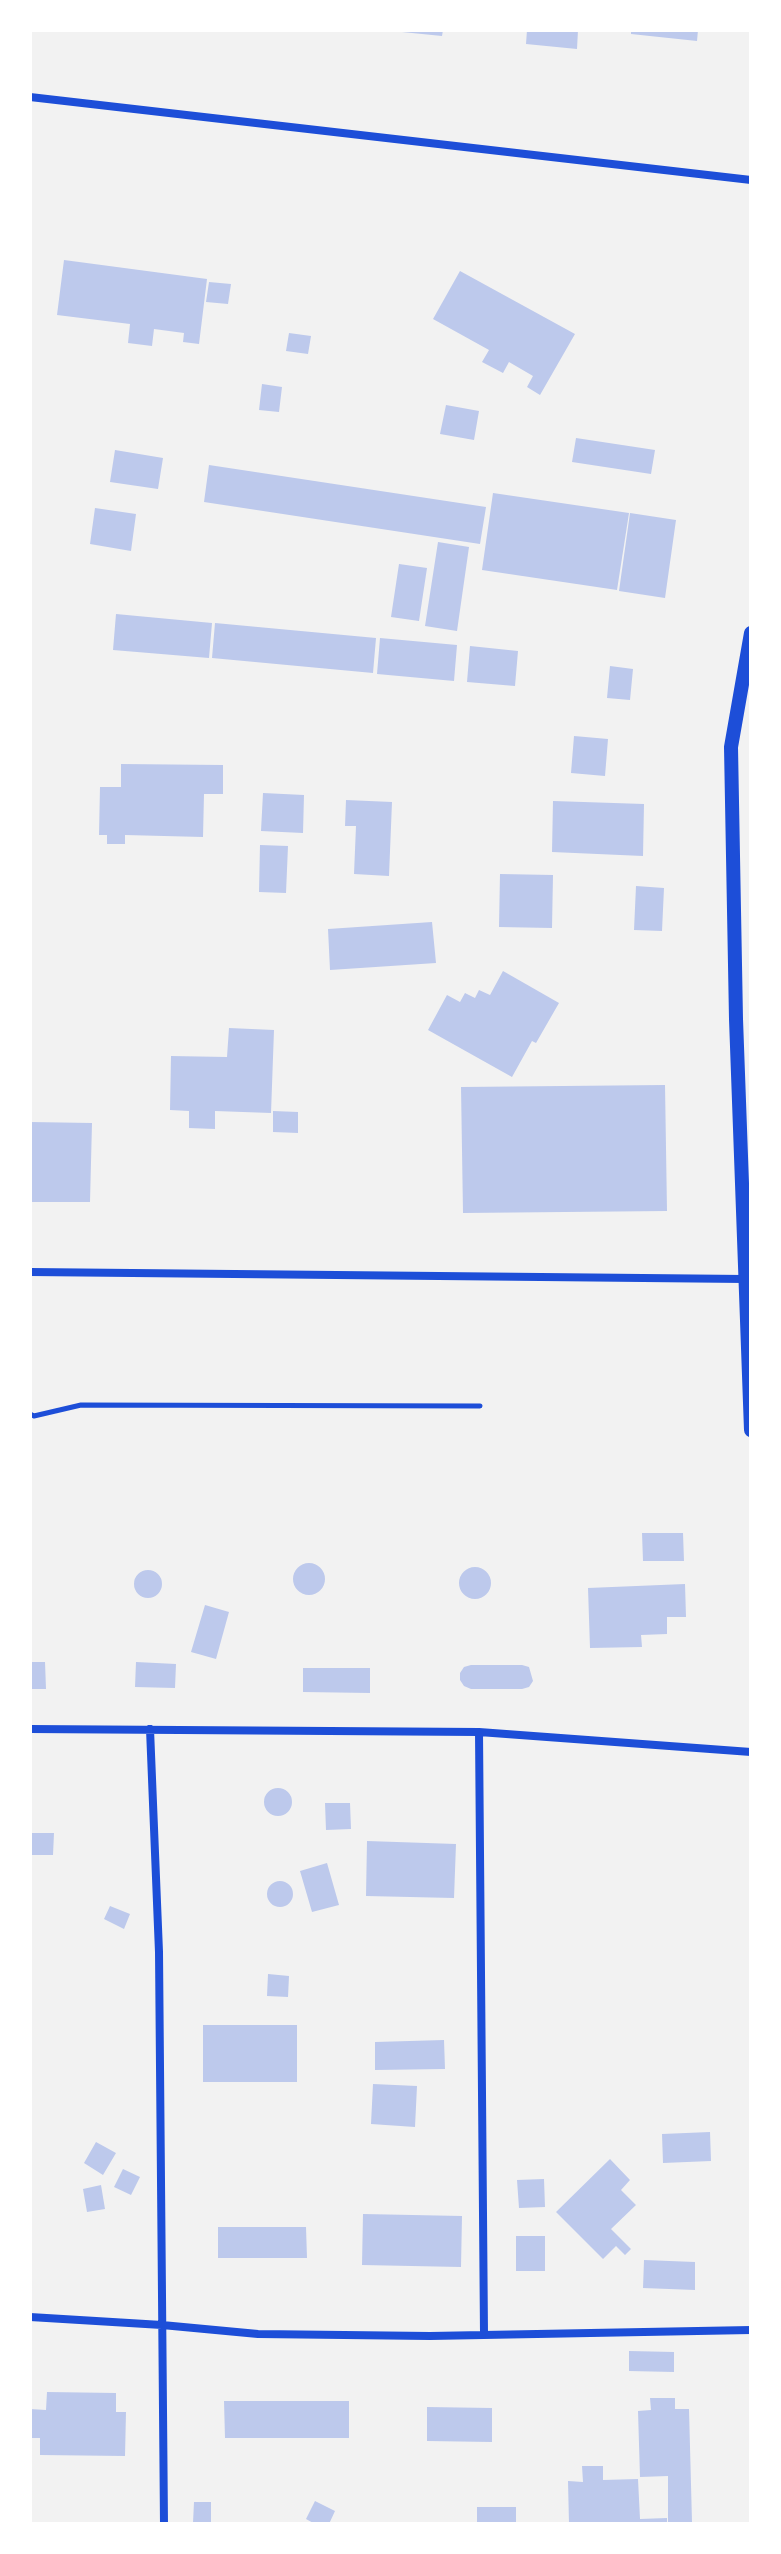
<!DOCTYPE html>
<html>
<head>
<meta charset="utf-8">
<style>
  body { margin:0 }
  #map { position:relative; width:781px; height:2554px; overflow:hidden; background:#f2f2f2; font-family:Manrope,sans-serif }
  canvas { display:block }
  .frame { position:absolute; inset:0; border:32px solid #fff; pointer-events:none }
</style>
</head>
<body>
<div id="map">
<canvas width="781" height="2554"></canvas>
<div class="frame"></div>
</div>
<script>
const ctx = document.querySelector('canvas').getContext('2d');
ctx.lineJoin = 'round';
function fillPath(path, color) { ctx.fillStyle = color; ctx.fill(path, 'evenodd'); }
function trace(path, color, width, dash) { ctx.strokeStyle = color; ctx.lineWidth = width; ctx.lineCap = dash ? 'butt' : 'round'; ctx.setLineDash(dash || []); ctx.stroke(path); }
fillPath(new Path2D(`
  M402 30H443L442 36 402 32Z
  M527 30H578L577 49 526 44Z
  M631 30H698L697 41 631 34Z
  M64 260 207 279 199 344 183 342 184 333 154 329 152 346 128 343 130 324 57 315Z
  M460 271 575 334 540 395 527 387 533 376 509 362 503 373 482 362 489 350 433 319Z
  M209 282 231 284 228 304 206 302Z
  M289 333 311 336 308 354 286 351Z
  M262 384 282 387 279 412 259 410Z
  M446 405 479 411 474 440 440 434Z
  M576 438 655 450 651 474 572 462Z
  M115 450 163 458 158 489 110 482Z
  M209 465 486 507 480 544 204 502Z
  M493 493 629 513 617 590 482 570Z
  M95 508 136 514 131 551 90 544Z
  M630 513 676 520 665 598 619 591Z
  M438 542 469 547 457 631 425 626Z
  M399 564 427 568 419 621 391 617Z
  M116 614 212 623 209 658 113 650Z
  M215 623 376 638 373 673 212 658Z
  M380 638 457 645 454 681 377 674Z
  M470 646 518 651 515 686 467 682Z
  M610 666 633 669 630 700 607 698Z
  M574 736 608 739 605 776 571 773Z
  M121 764 223 765V794H204L203 837 125 835V844H107V835H99L100 787H121Z
  M263 793 304 795 303 833 261 831Z
  M346 800 392 802 389 876 354 874 356 826H345Z
  M553 801 644 804 643 856 552 852Z
  M260 845 288 846 286 893 259 892Z
  M500 874 553 875 552 928 499 927Z
  M636 886 664 888 662 931 634 930Z
  M432 922 436 963 330 970 328 929Z
  M503 971 559 1003 536 1043 532 1041 512 1077 428 1030 447 995 460 1002 465 993 475 998 479 990 490 995Z
  M229 1028 274 1030 271 1113 215 1111V1129L189 1128V1111L170 1110 171 1056 227 1057Z
  M665 1085 667 1211 463 1213 461 1087Z
  M273 1111 298 1112V1133L273 1132Z
  M30 1122 92 1123 90 1202H31Z
  M642 1533H683L684 1561H643Z
  M293 1579a16 16 0 1 1 32 0a16 16 0 1 1-32 0Z
  M459 1583a16 16 0 1 1 32 0a16 16 0 1 1-32 0Z
  M134 1584a14 14 0 1 1 28 0a14 14 0 1 1-28 0Z
  M685 1584 686 1617H667V1634L641 1635 642 1647 590 1648 588 1588Z
  M205 1605 229 1612 216 1659 191 1652Z
  M30 1662H45L46 1689H30Z
  M136 1662 176 1664 175 1688 135 1687Z
  M471 1665H522L529 1667 533 1681 529 1687 522 1689H471L464 1686 460 1680V1673L464 1667Z
  M303 1668H370V1693L303 1692Z
  M264 1802a14 14 0 1 1 28 0a14 14 0 1 1-28 0Z
  M325 1803H350L351 1829 326 1830Z
  M30 1833H54L53 1855H30Z
  M367 1841 456 1844 454 1898 366 1896Z
  M327 1863 339 1905 312 1912 300 1871Z
  M267 1894a13 13 0 1 1 26 0a13 13 0 1 1-26 0Z
  M110 1906 130 1914 124 1929 104 1919Z
  M268 1974 289 1976 288 1997 267 1996Z
  M203 2025H297V2082H203Z
  M444 2040 445 2069 375 2070V2042Z
  M373 2084 417 2086 415 2127 371 2124Z
  M710 2132 711 2161 663 2163 662 2134Z
  M96 2142 116 2153 103 2175 84 2163Z
  M610 2159 630 2180 621 2190 636 2205 611 2229 631 2249 625 2255 616 2246 603 2259 556 2212Z
  M123 2169 140 2177 131 2195 114 2187Z
  M544 2179 545 2207 519 2208 517 2180Z
  M101 2185 105 2209 87 2212 83 2189Z
  M363 2214 462 2216 461 2267 362 2265Z
  M218 2227H306L307 2258H218Z
  M516 2236H545V2271H516Z
  M644 2260 695 2262V2290L643 2288Z
  M629 2351 674 2352V2372L629 2371Z
  M47 2392 116 2393V2412H126L125 2456 40 2455V2438H30V2409L46 2410Z
  M650 2398H675V2409H689L692 2522 668 2523V2476L640 2477 638 2411 651 2410Z
  M224 2401H349V2438H225Z
  M427 2407 492 2408V2442L427 2441Z
  M582 2466H603V2480L638 2479 640 2519 667 2518V2524H569L568 2481 583 2482Z
  M315 2501 335 2511 329 2524H315L306 2519Z
  M194 2502H211V2524L193 2523Z
  M477 2507H516V2524H477Z`), '#bdc9ec');
trace(new Path2D(`
  M30 1414 34 1416 81 1405 480 1406`), '#1d4ed8', 5);
trace(new Path2D(`
  M30 97 751 180
  M30 1272 745 1279
  M30 1729 479 1732 751 1752
  M150 1729 159 1952 164 2524
  M479 1732 484 2334
  M30 2317 162 2325 258 2334 430 2336 751 2330`), '#1d4ed8', 8);
trace(new Path2D(`
  M751 633 731 747 736 1019 751 1430`), '#1d4ed8', 14);
</script>
</body>
</html>
